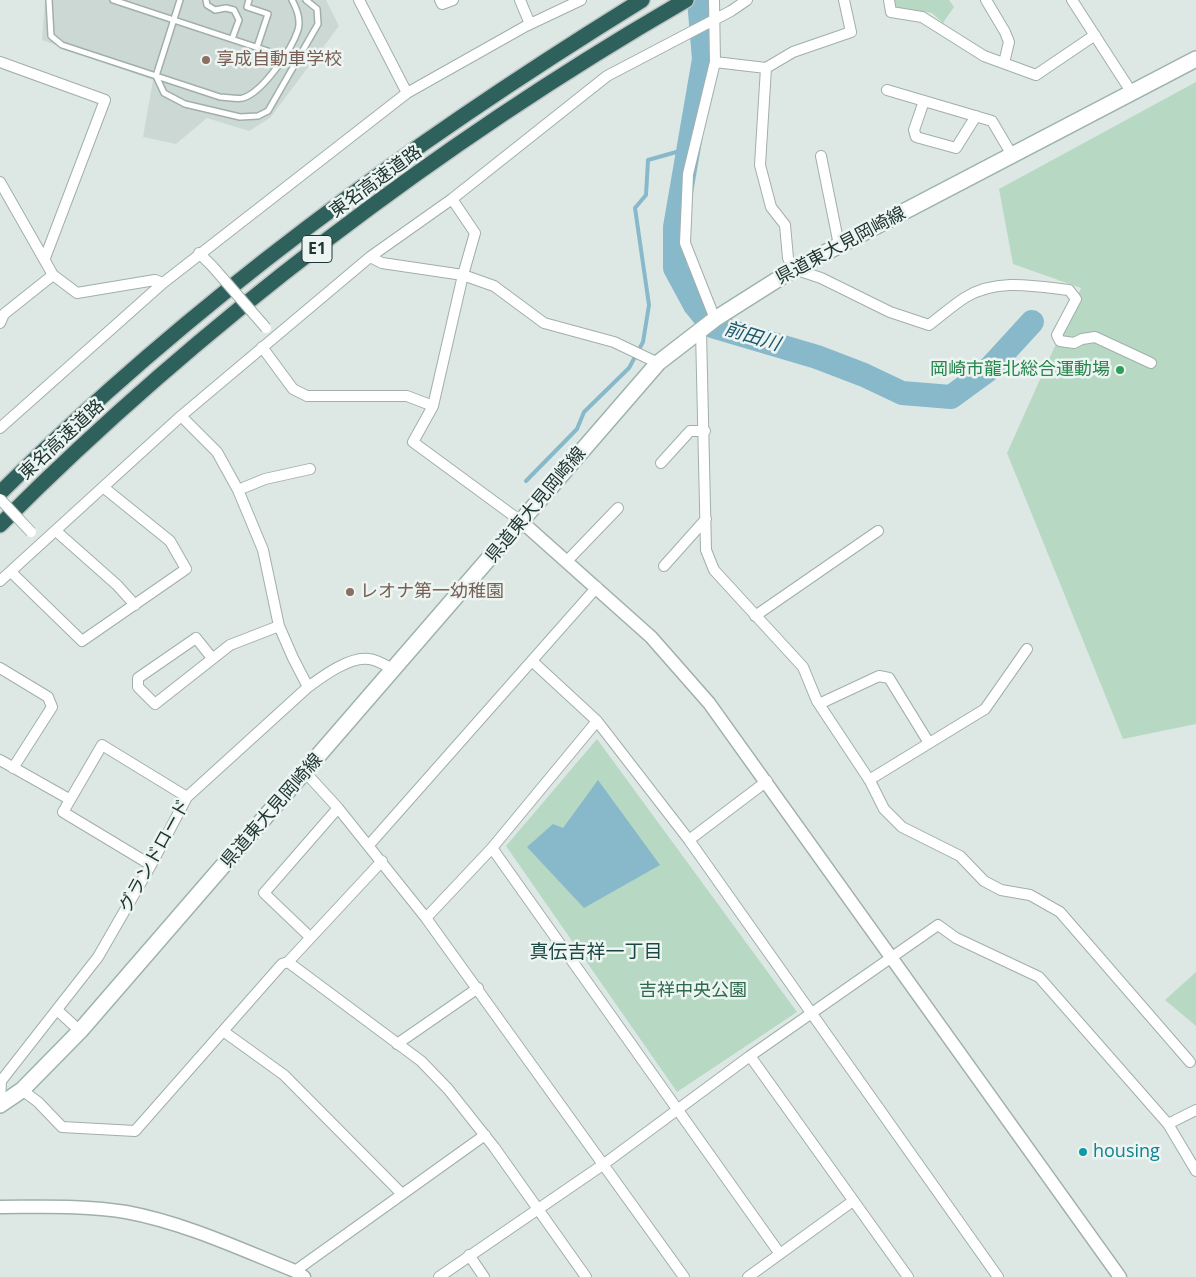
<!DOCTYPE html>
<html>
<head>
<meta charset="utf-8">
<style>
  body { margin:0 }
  canvas { display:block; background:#dde8e5 }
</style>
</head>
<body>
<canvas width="1196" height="1277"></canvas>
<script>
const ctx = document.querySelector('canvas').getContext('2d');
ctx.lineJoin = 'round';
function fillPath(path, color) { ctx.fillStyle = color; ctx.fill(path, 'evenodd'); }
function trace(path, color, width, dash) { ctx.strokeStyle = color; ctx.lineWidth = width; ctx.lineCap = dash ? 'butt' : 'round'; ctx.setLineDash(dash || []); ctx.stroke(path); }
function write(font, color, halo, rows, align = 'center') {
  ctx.font = font + ' "Open Sans","Noto Sans JP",sans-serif'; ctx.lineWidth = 5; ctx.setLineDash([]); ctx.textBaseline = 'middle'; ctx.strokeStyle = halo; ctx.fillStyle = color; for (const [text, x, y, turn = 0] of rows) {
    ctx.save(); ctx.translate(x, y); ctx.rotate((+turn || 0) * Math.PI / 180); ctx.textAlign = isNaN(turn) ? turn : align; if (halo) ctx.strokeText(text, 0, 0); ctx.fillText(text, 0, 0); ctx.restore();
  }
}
fillPath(new Path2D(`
  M45 0H326L339 26 270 118 249 131 207 118 176 144 143 137 153 80 42 40Z`), '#ccd8d4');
fillPath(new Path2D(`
  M894 0H949L954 7 943 23 932 13 896 7Z
  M1196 82V724L1123 739 1007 453 1081 288 1013 264 999 189Z
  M597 739 797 1012 677 1092 506 846Z
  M1196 972V1026L1165 1000Z`), '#b7d9c4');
fillPath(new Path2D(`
  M598 780 660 865 584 908 527 847 553 824 563 828Z`), '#88b9cb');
trace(new Path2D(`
  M526 481 577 429 584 412 629 368 643 342 649 305 635 208 646 195 648 160 687 149`), '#88b9cb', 4);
trace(new Path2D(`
  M699 0 704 59 675 227V268L695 305 712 326 817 357 864 375 902 393 951 397 988 370 1032 322`), '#88b9cb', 24);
const service = new Path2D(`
  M49 0 51 36 62 45 220 97C227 97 237 100 243 98 263 92 292 49 298 30 301 20 297 9 292 0
  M113 0 283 56
  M180 0 156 76 164 93 185 104 240 117 258 116 268 111 318 24 317 9 306 0
  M206 0 207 5 215 10 226 8 234 10 239 20 232 39
  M249 0 247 7 268 14 257 47`);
const minor = new Path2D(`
  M359 0 407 93
  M440 0 442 4 453 0
  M520 0 530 24
  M714 0 715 62 688 174 685 243 715 319
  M889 0 891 12 922 17 984 56 1036 75 1095 35
  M986 0 1005 32 1009 42 1004 63
  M1072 0 1132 93
  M0 62 105 100 45 258
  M715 62 766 68 760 165 771 207 785 225 788 258 794 269 821 278 890 312 929 325C941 316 953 305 966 297 997 278 1035 286 1069 290L1076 299 1057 335 1060 341 1074 343 1082 339 1095 337 1151 363
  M766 68 793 52 851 32 844 0
  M887 90 992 121 1012 155
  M924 101 914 130 916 137 956 148 976 116
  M821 156 839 245
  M0 182 53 275 77 293 155 280 163 283 407 93 526 26 581 0
  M452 199 475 233 463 275 433 406 413 442 522 522
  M199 253 213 267
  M370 257 382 263 463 275 494 286 544 323 614 342 658 363
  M0 323 4 314 53 275
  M701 331 706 550 714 570 803 667 817 701 870 781 884 809 902 827 960 856 984 881 1001 890 1030 895 1060 912 1190 1062
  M262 347 293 389 307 396H407L433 406
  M181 416 217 452 238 490 263 550 279 626 293 658 308 687
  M0 428 163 283
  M661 463 690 431H705
  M238 490 265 479 310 469
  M56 531 117 585 135 605
  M567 561 618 508
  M664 566 706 519
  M11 572 82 641 186 569 170 541 103 487
  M0 581 181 416 370 257 452 199 607 76 731 11 747 0
  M755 616 878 531
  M212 658 196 638 138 678V687L155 704 230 645 279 626
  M532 661 597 721 689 840 998 1277
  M0 668 48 697 52 707 13 768
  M819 704 879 676 889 678 929 743
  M0 760 69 799
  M305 772 338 808 426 918 684 1277
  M869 780 985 709 1027 649
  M689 840 767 781
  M369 845 597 587
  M492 848 780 1254
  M151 865 63 812 102 745 187 797
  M426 918 492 848 597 721
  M310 937 264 893 338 808
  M288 962 421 1061 448 1089 494 1147 586 1277
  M57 1010 80 1031
  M223 1031 284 1075 402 1194
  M397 1044 478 988
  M750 1056 908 1277
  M22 1090 38 1102 62 1127 135 1131 282 964 288 962 382 861
  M0 1105 1 1081 98 957 151 865 187 797 308 687C323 676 350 656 369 659 378 660 387 666 394 670
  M1168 1124 1196 1110
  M469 1255 484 1277
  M295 1271 485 1135
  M439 1277 604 1164 750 1056 938 925 956 938 1039 977 1168 1124 1196 1171
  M748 1277 853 1201`);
const tertiary = new Path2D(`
  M522 522 651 637 709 703 1120 1277
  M0 1207C41 1207 85 1205 126 1212 185 1223 240 1249 295 1271L304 1277`);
const secondary = new Path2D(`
  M0 1105 22 1090 80 1031 658 363 715 319 794 269 1196 59`);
const motorway = new Path2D(`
  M0 493C192 302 412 142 642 0
  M0 525C199 325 442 141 686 0`);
trace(service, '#a1afac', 8);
trace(minor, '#a1afac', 12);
trace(tertiary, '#a1afac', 15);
trace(secondary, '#9eb3ae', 18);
trace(motorway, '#bcc3c2', 18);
trace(service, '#fff', 5);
trace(minor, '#fff', 10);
trace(tertiary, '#fff', 12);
trace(secondary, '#fff', 15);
trace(motorway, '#2e605c', 15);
const minorBridge = new Path2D(`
  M213 267 266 328
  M0 499 31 532`);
trace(minorBridge, '#a1afac', 12, []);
trace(minorBridge, '#fff', 10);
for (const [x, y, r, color] of [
  [206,60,5,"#8d6e63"],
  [1120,370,5,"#2e9e5b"],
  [350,592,5,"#8d6e63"],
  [1083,1152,5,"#0f9aa8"]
]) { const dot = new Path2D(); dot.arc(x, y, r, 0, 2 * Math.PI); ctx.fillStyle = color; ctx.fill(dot); trace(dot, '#edf5f2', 2); }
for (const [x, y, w] of [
  [317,249,30]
]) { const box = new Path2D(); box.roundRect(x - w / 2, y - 13.5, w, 27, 4); ctx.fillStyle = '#edf5f2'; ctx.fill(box); trace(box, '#203633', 1); }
write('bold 16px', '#203633', null, [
  ["E1",317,249]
]);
write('18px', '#785e54', '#edf5f2', [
  ["享成自動車学校",216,60],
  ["レオナ第一幼稚園",360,592]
], 'left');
write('18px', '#203633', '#edf5f2', [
  ["東名高速道路",376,182,-36],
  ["県道東大見岡崎線",841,246,-28],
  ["東名高速道路",62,440,-43],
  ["県道東大見岡崎線",536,505,-50],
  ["県道東大見岡崎線",272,811,-49],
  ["グランドロード",155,856,-61]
]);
write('18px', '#27864d', '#edf5f2', [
  ["岡崎市龍北総合運動場",1110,370]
], 'right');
write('18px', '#2d6a4c', '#edf5f2', [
  ["吉祥中央公園",693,991]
]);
write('18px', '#0d838f', '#edf5f2', [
  ["housing",1093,1152]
], 'left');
write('italic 19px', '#1f586e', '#edf5f2', [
  ["前田川",752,337,17]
]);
write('19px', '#1e4741', '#edf5f2', [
  ["真伝吉祥一丁目",596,953]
]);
</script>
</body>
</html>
